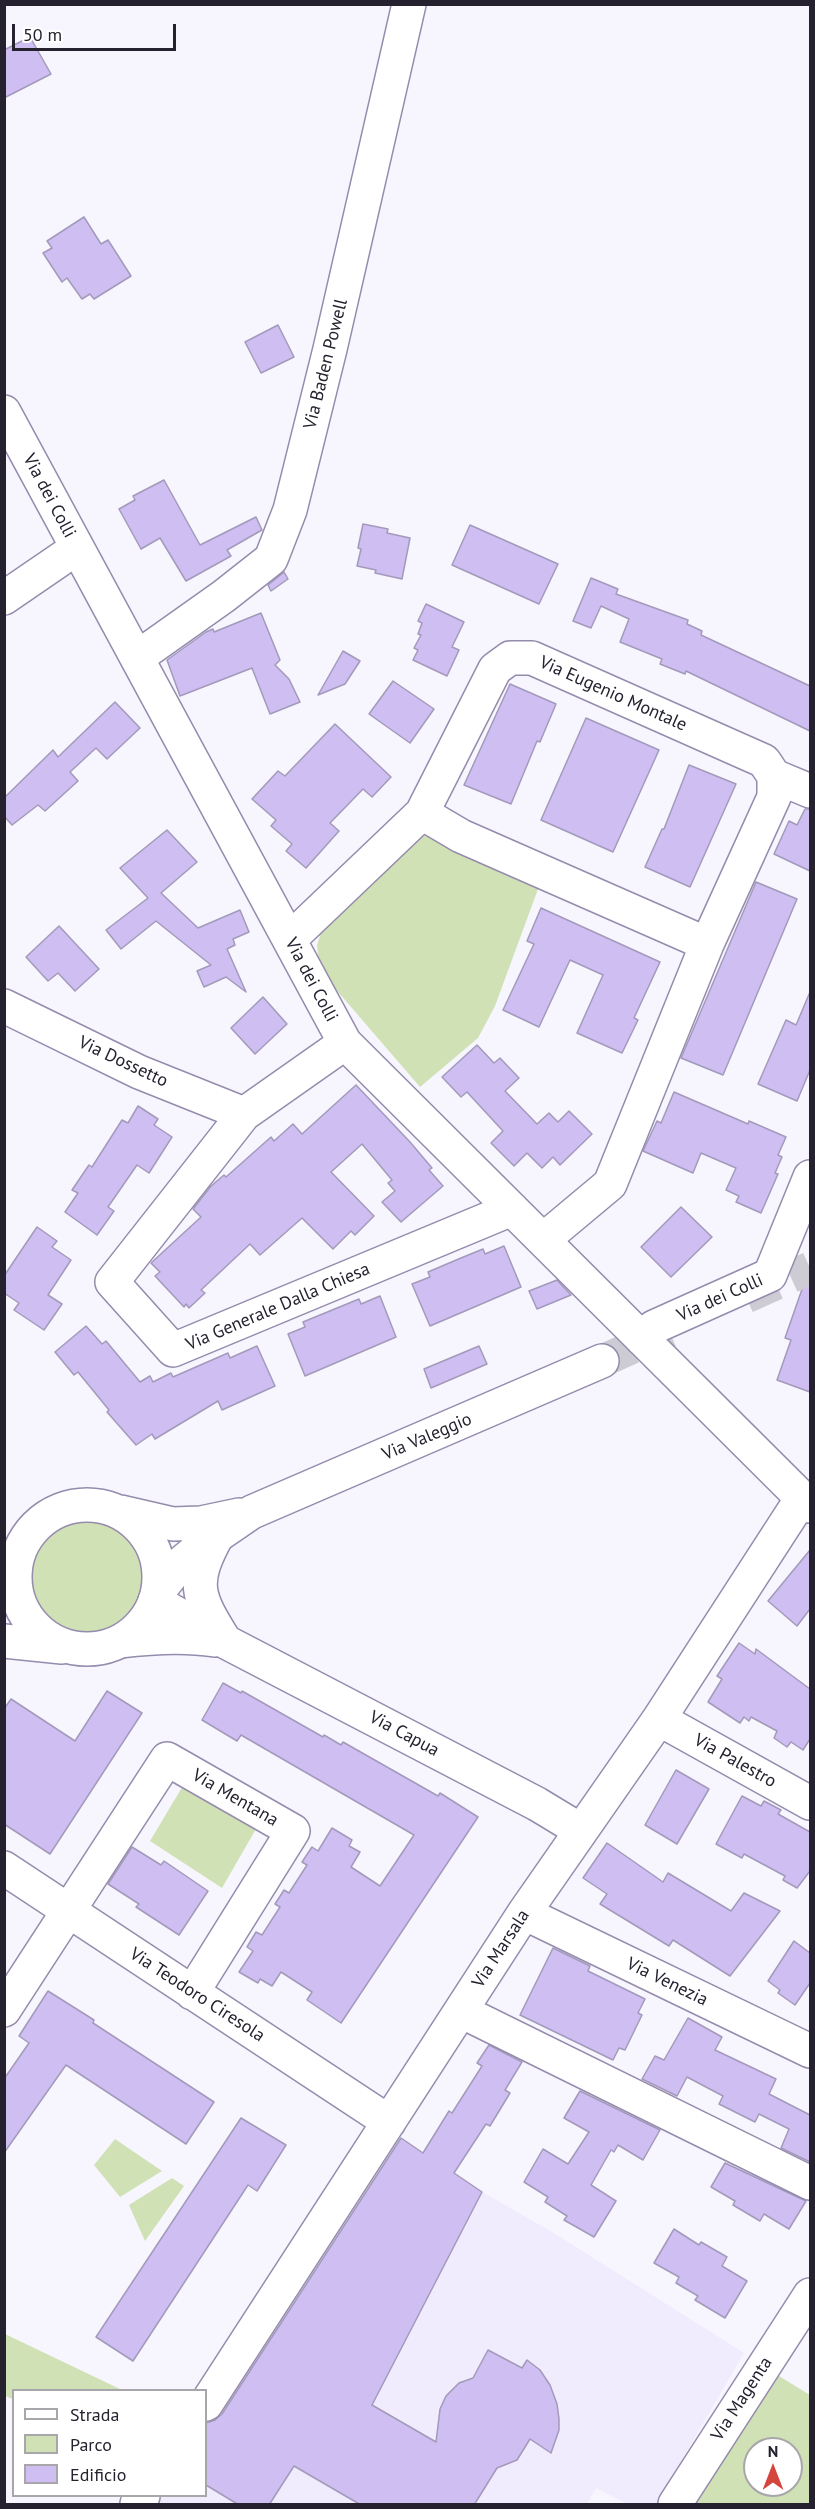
<!DOCTYPE html>
<html>
<head>
<meta charset="utf-8">
<style>
  body { margin:0 }
  #map { position:relative; width:815px; height:2509px; overflow:hidden; background:#f7f5fd; font-family:"PT Sans",sans-serif }
  canvas { display:block }
  .frame { position:absolute; inset:0; border:6px solid #25212e; pointer-events:none }
  .legend { position:absolute; left:12px; top:2389px; width:195px; height:108px; box-sizing:border-box; background:#fff; border:2px solid #a8a6ab; margin:0; padding:8px 10px; list-style:none; font-size:18px; color:#25212e }
  .legend li { display:flex; align-items:center; gap:12px; height:30px }
  .legend b { width:30px; border:2px solid #a8a6ab }
  .north { position:absolute; left:743px; top:2437px; width:60px; height:60px; box-sizing:border-box; background:#fff; border:2px solid #a8a6ab; border-radius:50%; rotate:0deg; font-size:16px; font-weight:700; line-height:24px; text-align:center; color:#25212e }
  .north::after { content:''; display:block; margin:auto; width:21px; height:27px; background:#d4463d; clip-path:polygon(50% 0,100% 100%,50% 72%,0 100%) }
  .scale { position:absolute; left:12px; top:24px; width:164px; height:27px; box-sizing:border-box; border:3px solid #25212e; border-top:0; padding-left:8px; font-size:18px; line-height:21px; white-space:nowrap; color:#25212e; -webkit-text-stroke:4px #fff; paint-order:stroke }
</style>
</head>
<body>
<div id="map">
<canvas width="815" height="2509"></canvas>
<div class="frame"></div>
<ul class="legend">
<li><b style="height:8px;background:#fff"></b>Strada</li>
<li><b style="height:16px;background:#d0e2b5"></b>Parco</li>
<li><b style="height:16px;background:#cebef2"></b>Edificio</li>
</ul>
<div class="north">N</div>
<div class="scale">50 m</div>
</div>
<script>
const ctx = document.querySelector('canvas').getContext('2d');
ctx.lineJoin = 'round';
function fillPath(path, color) { ctx.fillStyle = color; ctx.fill(path, 'evenodd'); }
function trace(path, color, width, dash) { ctx.strokeStyle = color; ctx.lineWidth = width; ctx.lineCap = dash ? 'butt' : 'round'; ctx.setLineDash(dash || []); ctx.stroke(path); }
function write(font, color, halo, rows, align = 'center') {
  ctx.font = font + ' "PT Sans",sans-serif'; ctx.lineWidth = 4.5; ctx.setLineDash([]); ctx.textBaseline = 'middle'; ctx.strokeStyle = halo; ctx.fillStyle = color; for (const [text, x, y, turn = 0] of rows) {
    ctx.save(); ctx.translate(x, y); ctx.rotate((+turn || 0) * Math.PI / 180); ctx.textAlign = isNaN(turn) ? turn : align; if (halo) ctx.strokeText(text, 0, 0); ctx.fillText(text, 0, 0); ctx.restore();
  }
}
fillPath(new Path2D(`
  M482 2192 552 2232 744 2353 656 2504H628L596 2488 587 2504H148L154 2496H206V2422L273 2324 382 2385Z`), '#f0ebfd');
fillPath(new Path2D(`
  M438 835 541 881 495 1006 478 1038 420 1087 320 971 317 945 324 924 412 837Z
  M30 1577a56 56 0 1 1 112 0a56 56 0 1 1-112 0Z
  M187 1779 260 1822 222 1888 150 1841Z
  M115 2139 162 2171 120 2197 94 2165Z
  M172 2178 184 2186 145 2241 129 2205Z
  M5 2334 122 2390H14L13 2399 5 2396Z
  M774 2373 810 2395V2504H696ZM755 2449H791V2485H755Z`), '#d0e2b5');
const building = new Path2D(`
  M30 37 51 74 4 98V50Z
  M84 217 101 244 108 240 131 276 94 299 90 294 82 299 67 278 62 282 43 253 52 248 47 241Z
  M278 325 294 357 261 373 245 342Z
  M164 480 200 545 256 517 262 530 227 550 231 556 186 581 160 538 141 549 119 509 135 500 133 496Z
  M363 524 388 529 387 533 410 538 402 579 375 573 376 570 357 566 361 549 358 548Z
  M470 525 558 564 539 604 452 565Z
  M284 572 288 579 271 591 268 585Z
  M591 578 618 589 616 594 688 620 687 624 702 631 701 635 810 686V731L686 671 685 674 660 664 662 659 620 642 629 619 601 606 591 628 573 621Z
  M426 604 464 622 452 647 459 650 447 676 413 660 418 650 414 648 421 635 418 634 422 623 418 621Z
  M261 613 280 660 275 665 289 679 300 702 270 714 252 668 180 696 167 660 206 632 213 629 214 632Z
  M343 651 360 661 345 684 318 695Z
  M393 681 434 709 410 743 369 714Z
  M510 684 556 704 540 742 537 741 511 804 464 785Z
  M115 702 140 728 107 759 96 748 70 772 78 781 45 811 38 805 12 825 4 816V798L53 750 58 757Z
  M586 718 659 750 613 852 541 820Z
  M335 724 391 777 372 797 363 789 330 823 339 831 306 868 286 851 292 844 271 826 276 820 252 799 278 771 285 776Z
  M689 765 736 784 690 887 645 867 662 829H664Z
  M805 809H810V871L774 854 789 821 797 825Z
  M167 830 197 862 161 893 198 928 240 910 249 932 233 939 235 945 227 949 246 992 226 977 204 987 197 971 211 965 156 921 121 949 106 930 148 898 120 868Z
  M756 882 797 899 723 1075 681 1058Z
  M541 908 660 962 634 1018 638 1020 622 1053 577 1033 603 975 570 960 539 1027 503 1010 534 944 527 941Z
  M59 926 99 969 75 991 58 973 48 981 26 957Z
  M810 992V1070L797 1101 758 1084 786 1020 796 1025Z
  M263 997 287 1024 255 1054 231 1028Z
  M477 1045 494 1063 500 1058 519 1078 505 1091 537 1124 549 1113 558 1122 569 1111 592 1134 560 1165 553 1157 542 1168 527 1153 514 1166 491 1143 503 1131 467 1092 461 1097 442 1077Z
  M356 1085 410 1142 432 1168 429 1170 443 1186 401 1222 382 1202 395 1191 388 1183 392 1180 362 1144 331 1172 374 1216 355 1235 351 1231 333 1249 302 1218 260 1255 250 1244 201 1290 205 1293 189 1308 186 1304 184 1307 155 1276 160 1272 151 1263 201 1217 193 1209 211 1186 224 1175 226 1177 271 1137 274 1141 293 1124 302 1134Z
  M674 1092 748 1124 749 1121 786 1137 778 1155 782 1157 775 1173 778 1174 761 1213 736 1202 739 1196 726 1190 736 1168 701 1153 693 1173 643 1151 657 1121 661 1123Z
  M138 1106 158 1119 154 1125 172 1137 149 1173 137 1165 108 1207 114 1211 97 1235 65 1212 78 1193 72 1190 89 1165 92 1167 122 1120 128 1123Z
  M681 1207 712 1237 671 1277 641 1247Z
  M37 1227 57 1241 52 1247 71 1260 48 1295 62 1304 44 1330 14 1310 19 1303 4 1293V1276Z
  M504 1246 521 1287 430 1326 412 1284 430 1277 428 1272 461 1258 483 1249 485 1254Z
  M808 1272 810 1273V1392L777 1380 791 1340 785 1338Z
  M557 1280 571 1295 537 1309 529 1291Z
  M380 1296 396 1337 305 1376 288 1334 305 1327 303 1322 359 1299 361 1304Z
  M86 1326 102 1344 106 1341 140 1382 150 1376 153 1382 171 1373 173 1377 228 1353 230 1358 257 1346 275 1386 222 1410 218 1401 155 1439 152 1434 136 1445 107 1412 109 1410 78 1372 74 1375 55 1352Z
  M479 1346 487 1364 431 1388 424 1369Z
  M810 1550V1609L797 1626 768 1601Z
  M739 1643 755 1654 756 1649 810 1689V1739L803 1750 791 1742 787 1747 774 1738 777 1731 751 1717 749 1721 744 1717 740 1723 708 1702 722 1679 717 1676Z
  M223 1683 241 1693 242 1691 323 1737 324 1735 341 1745 343 1742 438 1796 440 1793 478 1817 341 2023 307 2000 312 1992 281 1972 272 1986 260 1979 258 1983 239 1972 253 1951 247 1947 256 1932 262 1935 280 1907 275 1904 284 1890 289 1893 307 1865 302 1862 312 1847 318 1851 332 1828 352 1840 349 1846 360 1852 351 1867 380 1886 414 1835 241 1735 237 1741 202 1720Z
  M107 1691 142 1713 50 1854 4 1824V1709L11 1699 75 1741Z
  M676 1770 709 1789 677 1844 645 1825Z
  M742 1796 761 1806 764 1801 781 1810 778 1814 810 1832V1871L797 1888 783 1880 785 1876 744 1854 742 1858 716 1844Z
  M607 1843 663 1882 668 1873 731 1911 744 1893 780 1911 730 1976 673 1940 669 1946 600 1904 607 1894 583 1878Z
  M132 1847 161 1865 164 1861 208 1891 179 1935 136 1907 139 1904 108 1884Z
  M794 1941 810 1953V1983L795 2005 778 1993 780 1990 768 1981Z
  M553 1948 590 1966 588 1971 645 1999 638 2013 642 2015 625 2050 619 2048 613 2060 520 2015Z
  M48 1991 94 2020 93 2023 214 2102 186 2144 66 2065 4 2153V2079L29 2043 19 2036Z
  M688 2018 722 2037 715 2050 776 2079 769 2094 810 2115V2162L781 2148 789 2129 759 2114 755 2122 719 2104 723 2096 687 2077 677 2096 642 2079 655 2056 664 2060Z
  M489 2045 522 2062 505 2090 510 2093 490 2126 486 2124 454 2173 482 2192 372 2405 436 2442 440 2409 446 2396 459 2383 473 2378 488 2350 522 2368 527 2360 540 2370 550 2385 557 2404 559 2419V2430L551 2453 530 2439 517 2460 497 2468 474 2505H361L294 2466 269 2505H239L206 2485V2423L215 2420 222 2414 401 2138 423 2153 449 2111 452 2113 482 2066 477 2063Z
  M580 2091 660 2130 643 2160 618 2145 614 2152 611 2150 591 2185 616 2201 594 2237 564 2220 567 2216 545 2202 548 2197 524 2182 543 2149 568 2164 589 2132 564 2118Z
  M241 2118 286 2145 257 2191 248 2185 133 2361 96 2337Z
  M725 2163 806 2201 789 2229 764 2214 760 2221 733 2205 735 2201 711 2187Z
  M674 2229 699 2245 701 2242 727 2257 722 2266 747 2281 725 2318 695 2300 698 2296 676 2283 679 2277 654 2263Z`);
fillPath(building, '#cebef2');
trace(building, '#a39abb', 1.5);
trace(new Path2D(`
  M746 1297 810 1268
  M602 1361 669 1331`), '#cdcbd4', 33, [33, 16]);
const minor = new Path2D(`
  M4 412 345 1043 810 1506
  M4 598 77 548
  M138 657 224 596 271 559 290 510 330 349 409 4
  M774 776 810 791
  M422 813 461 836 707 944
  M290 939 422 813 495 669 510 658H532L764 761 774 776V797L707 944 610 1184 543 1240
  M4 1006 139 1072 244 1114
  M345 1043 244 1114 112 1282 173 1350 512 1209
  M642 1339 654 1327 770 1275 810 1177
  M218 1534C191 1583 196 1595 225 1641
  M155 1601 226 1642 537 1804 580 1830
  M121 1641C153 1637 183 1635 215 1640
  M659 1719 810 1803
  M4 1868 389 2122
  M524 1913 810 2051
  M4 2010 167 1759 293 1831 192 1993
  M461 2011 810 2183
  M206 2404 524 1913 659 1719 802 1498
  M137 2504 143 2496
  M675 2504 810 2295`);
const major = new Path2D(`
  M15 1577a72 72 0 1 1 144 0a72 72 0 1 1-144 0Z
  M121 1512 173 1524 201 1523 239 1515
  M158 1592 180 1564 198 1549 252 1512 602 1361
  M4 1641 62 1647`);
trace(minor, '#958bad', 36);
trace(major, '#958bad', 36);
trace(minor, '#fff', 33);
trace(major, '#fff', 33);
write('18px', '#25212e', '#fff', [
  ["Via Baden Powell",326,364,-76],
  ["Via dei Colli",49,496,62],
  ["Via Eugenio Montale",613,694,24],
  ["Via dei Colli",311,980,62],
  ["Via Dossetto",123,1062,25],
  ["Via dei Colli",720,1298,-24],
  ["Via Generale Dalla Chiesa",278,1307,-23],
  ["Via Valeggio",427,1437,-23],
  ["Via Capua",404,1734,28],
  ["Via Palestro",735,1761,29],
  ["Via Mentana",235,1798,30],
  ["Via Marsala",501,1949,-57],
  ["Via Venezia",667,1982,26],
  ["Via Teodoro Ciresola",197,1995,33],
  ["Via Magenta",742,2399,-57]
]);
</script>
</body>
</html>
